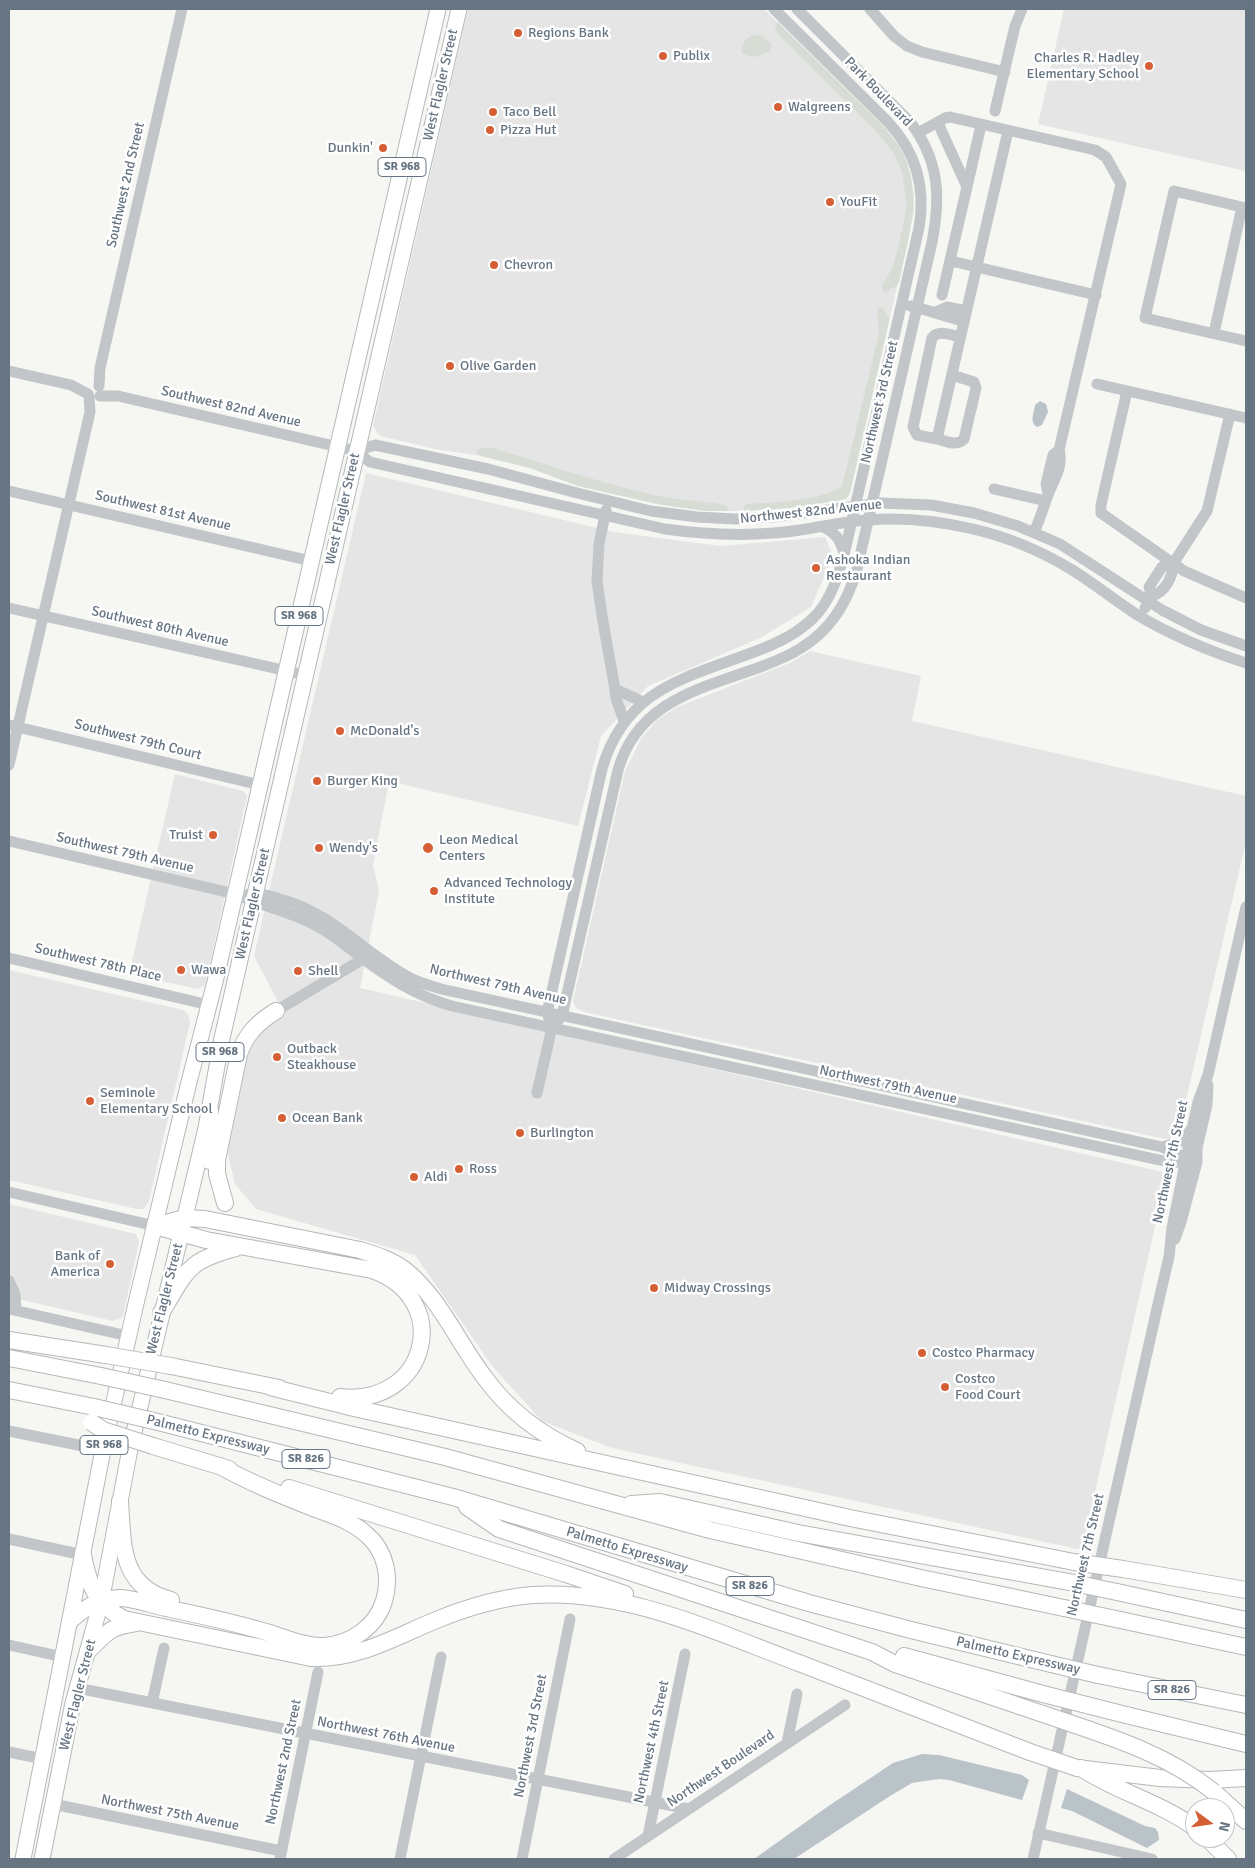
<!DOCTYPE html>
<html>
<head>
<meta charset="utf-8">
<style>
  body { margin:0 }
  #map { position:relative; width:1255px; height:1868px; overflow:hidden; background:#f6f6f3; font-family:Signika,sans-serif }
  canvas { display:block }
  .frame { position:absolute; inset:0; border:10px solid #677582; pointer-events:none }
  .north { position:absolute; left:1185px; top:1798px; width:50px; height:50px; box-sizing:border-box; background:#fff; border:1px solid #c2c8cd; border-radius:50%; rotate:104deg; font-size:14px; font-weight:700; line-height:20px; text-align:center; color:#677582 }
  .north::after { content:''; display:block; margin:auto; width:18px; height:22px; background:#d65e34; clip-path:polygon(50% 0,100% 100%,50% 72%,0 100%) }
</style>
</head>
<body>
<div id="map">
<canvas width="1255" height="1868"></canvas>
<div class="frame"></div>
<div class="north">N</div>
</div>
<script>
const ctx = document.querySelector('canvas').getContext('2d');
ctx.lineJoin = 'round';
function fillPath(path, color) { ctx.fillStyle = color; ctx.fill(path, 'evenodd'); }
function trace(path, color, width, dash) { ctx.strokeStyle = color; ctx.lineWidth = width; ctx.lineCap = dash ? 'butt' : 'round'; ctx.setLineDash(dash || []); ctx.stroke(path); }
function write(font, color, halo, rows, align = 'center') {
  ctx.font = font + ' Signika,sans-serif'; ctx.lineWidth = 5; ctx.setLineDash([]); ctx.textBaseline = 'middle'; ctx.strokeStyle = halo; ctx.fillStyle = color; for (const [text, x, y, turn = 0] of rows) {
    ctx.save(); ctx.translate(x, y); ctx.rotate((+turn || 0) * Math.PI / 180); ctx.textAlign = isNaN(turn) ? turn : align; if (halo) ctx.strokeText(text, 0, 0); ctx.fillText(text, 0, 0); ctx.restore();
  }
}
fillPath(new Path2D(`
  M468 9H764L886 129 900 148 909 170 914 194V212L850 493 847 498 842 500 771 510 727 511 682 508 657 504 578 486 530 468 512 463 481 456 435 449 380 436 373 426Z
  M1064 9H1246V171L1038 124Z
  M366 473 614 532 721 546 825 537 833 556 811 607 760 638 648 686 601 736 578 826 389 781 373 865 379 891 360 988 1167 1173 1082 1550 612 1448 542 1421 493 1367 415 1255 256 1209 235 1184 224 1138 244 1046 285 1015 254 956Z
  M810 651 921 676 912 721 1246 796V841L1179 1130 1176 1135 1169 1139H1165L584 1012 576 1008 573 1001 625 771 641 739 657 720 675 708 790 663Z
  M175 774 243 791 247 796 205 985 198 989 129 974Z
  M9 970 183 1010 188 1014 190 1023 149 1201 144 1209H137L9 1180Z
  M9 1204 136 1234 139 1242 123 1316 121 1318 113 1321 9 1297Z`), '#e4e5e4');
fillPath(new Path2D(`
  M778 22 886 129C890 135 896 141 900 148 925 191 908 238 899 283L895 287 890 289 889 292 883 291 882 285 893 267 899 244 907 205 902 171 893 152 877 132 777 33 775 26Z
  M753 35 763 36 771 44V51L754 57 742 54C740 46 745 38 753 35Z
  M879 307 885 308 884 311 889 317V321L850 493 847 498 842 500 790 508 744 511V506L747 504C778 502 814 502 842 487L879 333 877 310Z
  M481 448H492C551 465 608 486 668 498 680 500 722 502 728 507L727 511H705L657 504 578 486 530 468 481 456 476 452Z`), '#d7ddd4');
fillPath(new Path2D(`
  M1040 401 1046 404 1048 412 1042 425 1037 427C1029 422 1034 413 1035 405Z
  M922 1754 939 1755 1022 1775 1029 1780 1022 1800 949 1780 939 1779 918 1782 912 1783 890 1796 794 1859H754L827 1807 893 1763Z
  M1067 1789 1145 1826 1155 1828 1158 1832 1159 1840 1147 1848 1072 1811 1061 1808Z`), '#bac3c8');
const major = new Path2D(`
  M23 1859 103 1450 137 1299 189 1082 215 982 438 9
  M42 1859 73 1703 101 1602 130 1449 206 1128 222 1038 459 9`);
const highway = new Path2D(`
  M209 1161 210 1111
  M225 1203 217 1174V1160L239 1054C246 1034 258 1022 276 1011
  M155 1226 206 1240 372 1270C455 1299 427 1407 340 1397
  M155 1226 185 1218 205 1219 360 1250C376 1255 392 1260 405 1270 440 1298 458 1343 485 1378 509 1411 539 1434 577 1451
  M161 1313C187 1271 186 1261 236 1248
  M9 1340 106 1355
  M9 1358 101 1376
  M171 1366 279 1388
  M270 1387 354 1408 850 1518 1074 1562
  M9 1390 94 1407
  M165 1390 445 1457 710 1530 921 1578 1064 1608
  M158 1422 453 1497 809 1603 911 1630 1051 1664
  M153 1446 229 1469
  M289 1488 566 1574 625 1594
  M120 1501C123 1545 120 1587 171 1600
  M631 1504 660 1502 798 1533 1069 1582
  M467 1507 499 1529 872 1652 895 1664 1040 1713
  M83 1555C89 1585 95 1604 124 1619L311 1658C356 1660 393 1638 434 1621 465 1608 498 1598 532 1595 626 1589 713 1631 799 1663 876 1693 953 1722 1030 1752
  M1123 1569 1246 1590
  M1117 1592 1246 1620
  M1111 1618 1246 1647
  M71 1620C85 1607 101 1598 121 1598 136 1599 152 1605 166 1608 199 1615 233 1622 266 1632 284 1637 305 1647 324 1646 351 1644 376 1627 384 1601 391 1578 386 1551 367 1535 352 1521 332 1515 313 1508 281 1495 250 1483 220 1466
  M88 1651C107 1633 108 1627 136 1623
  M904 1656 1043 1694
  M1098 1675 1246 1705
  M1126 1715 1246 1744
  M1077 1768 1160 1778 1210 1780 1246 1778
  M1081 1768C1117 1792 1160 1802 1195 1828
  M1214 1792 1246 1821
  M1207 1838 1228 1859`);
trace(major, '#b5b9bc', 17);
trace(highway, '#b5b8bb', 18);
trace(new Path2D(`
  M870 9 894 36 907 46 922 52 1005 72
  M995 111 1015 26 1022 9
  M938 123 967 187 981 125
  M918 133 945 118 950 117 1095 150 1106 157 1121 184 1059 450C1064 466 1053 481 1048 495 1043 508 1040 520 1034 532
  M1246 208 1174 191 1145 318 1246 341
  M951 261 1096 295
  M942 295 967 187
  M910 306C929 310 945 317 964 321
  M936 312 947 307 966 311
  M1214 333 1242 207
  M9 371 71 385 88 394
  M952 375 974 382 976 388 964 439C957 447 946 441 937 439L1008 131
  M1097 384 1246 418
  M99 386 100 368 182 9
  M1127 391 1101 505V513L1184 571 1246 598
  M100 396H118L356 451 370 462 665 529C701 534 737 536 774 533 806 531 836 522 868 520 902 517 939 521 973 529 1008 537 1043 552 1074 571 1096 585 1117 602 1139 616 1173 636 1209 651 1246 663
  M937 439 917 435 913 427 932 338C938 329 951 335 960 337
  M356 451 375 445 488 469 577 493 651 511 697 517 735 519 773 517 881 503 931 505 974 513 1018 526 1060 544 1162 610 1201 630 1246 646
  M994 489 1046 501
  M9 491 311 561
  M1048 493 1046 484 1053 455 1059 450
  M606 510 599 544 597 581 603 622 615 689C614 700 622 711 624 722
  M823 527C836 533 840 539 844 553
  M1173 564 1207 511 1230 414
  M9 608 305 675
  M1145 608 1152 596C1165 592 1173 577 1173 564L1162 567 1149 587 1152 596
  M615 689 643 702
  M9 725 260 785
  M9 765 90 412 89 396
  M9 841 235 894C262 906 292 912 317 926 332 934 345 945 358 955 387 977 416 996 452 1006L1164 1161C1179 1164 1191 1163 1197 1148
  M249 894C260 893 270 896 280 899 335 914 364 954 412 979 421 983 431 986 441 989L1162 1147 1179 1155 1185 1162
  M9 958 209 1005
  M276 1011 363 959
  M552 1027 547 1013 549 1004 602 769C625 689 685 678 754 652 778 643 800 633 818 613 832 596 838 576 844 555L919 228C926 188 916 152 888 122L774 9
  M537 1093 552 1027 562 1016 618 770C638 700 703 688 763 666 776 661 789 656 801 648 831 630 848 601 857 569L932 242C941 196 939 161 911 123L797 9
  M1162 1147 1179 1142 1192 1129
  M9 1192 155 1226
  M1175 1239 1181 1222 1197 1162V1148L1207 1105 1208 1085
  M9 1281 15 1294 16 1310
  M9 1309 128 1336
  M9 1431 103 1450
  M9 1539 83 1555
  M9 1645 63 1657
  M77 1688 689 1809
  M152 1703 164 1648
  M787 1743 797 1694
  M9 1752 43 1759
  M53 1804 281 1851
  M1038 1833 1152 1859
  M648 1836 685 1654
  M280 1859 318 1672
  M400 1859 441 1657
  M522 1859 570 1619
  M614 1859 845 1705
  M1033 1859 1161 1291 1169 1257 1172 1228 1192 1129 1198 1102 1208 1075 1246 907`), '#c2c6c9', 11);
trace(major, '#fff', 15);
trace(highway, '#fff', 16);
const highwayBridge = new Path2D(`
  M106 1355 171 1366
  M101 1376 165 1390
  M94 1407 158 1422
  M91 1422 103 1430 153 1446
  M1074 1562 1123 1569
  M1069 1582 1117 1592
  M1064 1608 1111 1618
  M1051 1664 1098 1675
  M1043 1694 1126 1715
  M1040 1713C1101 1734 1163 1751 1214 1792
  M1030 1752 1077 1768`);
trace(highwayBridge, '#b5b8bb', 18, []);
trace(highwayBridge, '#fff', 16);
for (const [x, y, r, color] of [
  [518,33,5,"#d65e34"],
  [663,56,5,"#d65e34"],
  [1149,66,5,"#d65e34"],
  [778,107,5,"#d65e34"],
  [493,112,5,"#d65e34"],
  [490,130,5,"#d65e34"],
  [383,148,5,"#d65e34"],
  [830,202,5,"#d65e34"],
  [494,265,5,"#d65e34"],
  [450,366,5,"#d65e34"],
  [816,568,5,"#d65e34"],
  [340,731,5,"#d65e34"],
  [317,781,5,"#d65e34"],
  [213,835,5,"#d65e34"],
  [319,848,5,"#d65e34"],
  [428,848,6,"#d65e34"],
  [434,891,5,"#d65e34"],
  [181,970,5,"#d65e34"],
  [298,971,5,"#d65e34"],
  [277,1057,5,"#d65e34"],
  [90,1101,5,"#d65e34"],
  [282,1118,5,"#d65e34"],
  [520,1133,5,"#d65e34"],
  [459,1169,5,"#d65e34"],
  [414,1177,5,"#d65e34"],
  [110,1264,5,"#d65e34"],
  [654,1288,5,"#d65e34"],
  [922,1353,5,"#d65e34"],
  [945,1387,5,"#d65e34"]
]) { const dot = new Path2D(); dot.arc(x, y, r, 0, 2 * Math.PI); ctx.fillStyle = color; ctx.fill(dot); trace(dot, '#fff', 2); }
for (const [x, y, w] of [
  [402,167,48],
  [299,616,48],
  [220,1052,48],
  [104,1445,48],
  [306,1459,48],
  [750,1586,48],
  [1172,1690,48]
]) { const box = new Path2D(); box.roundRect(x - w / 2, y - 9.5, w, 19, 4); ctx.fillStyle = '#fff'; ctx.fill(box); trace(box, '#677582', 1); }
write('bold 12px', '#677582', null, [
  ["SR 968",402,167],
  ["SR 968",299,616],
  ["SR 968",220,1052],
  ["SR 968",104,1445],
  ["SR 826",306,1459],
  ["SR 826",750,1586],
  ["SR 826",1172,1690]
]);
write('14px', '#677582', '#fff', [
  ["Regions Bank",528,33],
  ["Publix",673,56],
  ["Charles R. Hadley",1139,58,"right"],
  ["Elementary School",1139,74,"right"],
  ["Walgreens",788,107],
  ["Taco Bell",503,112],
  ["Pizza Hut",500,130],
  ["Dunkin'",373,148,"right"],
  ["YouFit",840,202],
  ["Chevron",504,265],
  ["Olive Garden",460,366],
  ["Ashoka Indian",826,560],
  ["Restaurant",826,576],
  ["McDonald's",350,731],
  ["Burger King",327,781],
  ["Truist",203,835,"right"],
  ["Leon Medical",439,840],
  ["Centers",439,856],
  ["Wendy's",329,848],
  ["Advanced Technology",444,883],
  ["Institute",444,899],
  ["Wawa",191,970],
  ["Shell",308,971],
  ["Outback",287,1049],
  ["Steakhouse",287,1065],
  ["Seminole",100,1093],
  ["Elementary School",100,1109],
  ["Ocean Bank",292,1118],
  ["Burlington",530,1133],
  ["Ross",469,1169],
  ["Aldi",424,1177],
  ["Bank of",100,1256,"right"],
  ["America",100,1272,"right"],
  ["Midway Crossings",664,1288],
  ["Costco Pharmacy",932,1353],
  ["Costco",955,1379],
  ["Food Court",955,1395]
], 'left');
write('14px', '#677582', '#fff', [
  ["West Flagler Street",441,85,-77],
  ["Park Boulevard",878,92,46],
  ["Southwest 2nd Street",126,185,-77],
  ["Northwest 3rd Street",880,402,-77],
  ["Southwest 82nd Avenue",231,407,13],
  ["West Flagler Street",343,509,-77],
  ["Southwest 81st Avenue",163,511,13],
  ["Northwest 82nd Avenue",811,512,-6],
  ["Southwest 80th Avenue",160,627,13],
  ["Southwest 79th Court",138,740,14],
  ["Southwest 79th Avenue",125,853,13],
  ["West Flagler Street",253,904,-77],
  ["Southwest 78th Place",98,963,13],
  ["Northwest 79th Avenue",498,985,13],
  ["Northwest 79th Avenue",888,1085,12],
  ["Northwest 7th Street",1171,1162,-78],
  ["West Flagler Street",165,1299,-76],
  ["Palmetto Expressway",208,1435,14],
  ["Palmetto Expressway",627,1550,17],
  ["Northwest 7th Street",1086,1555,-77],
  ["Palmetto Expressway",1018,1656,13],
  ["West Flagler Street",78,1695,-76],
  ["Northwest 76th Avenue",386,1735,11],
  ["Northwest 3rd Street",531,1736,-79],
  ["Northwest 4th Street",652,1742,-78],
  ["Northwest 2nd Street",284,1762,-78],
  ["Northwest Boulevard",721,1769,-34],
  ["Northwest 75th Avenue",170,1813,11]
]);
</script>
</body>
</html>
